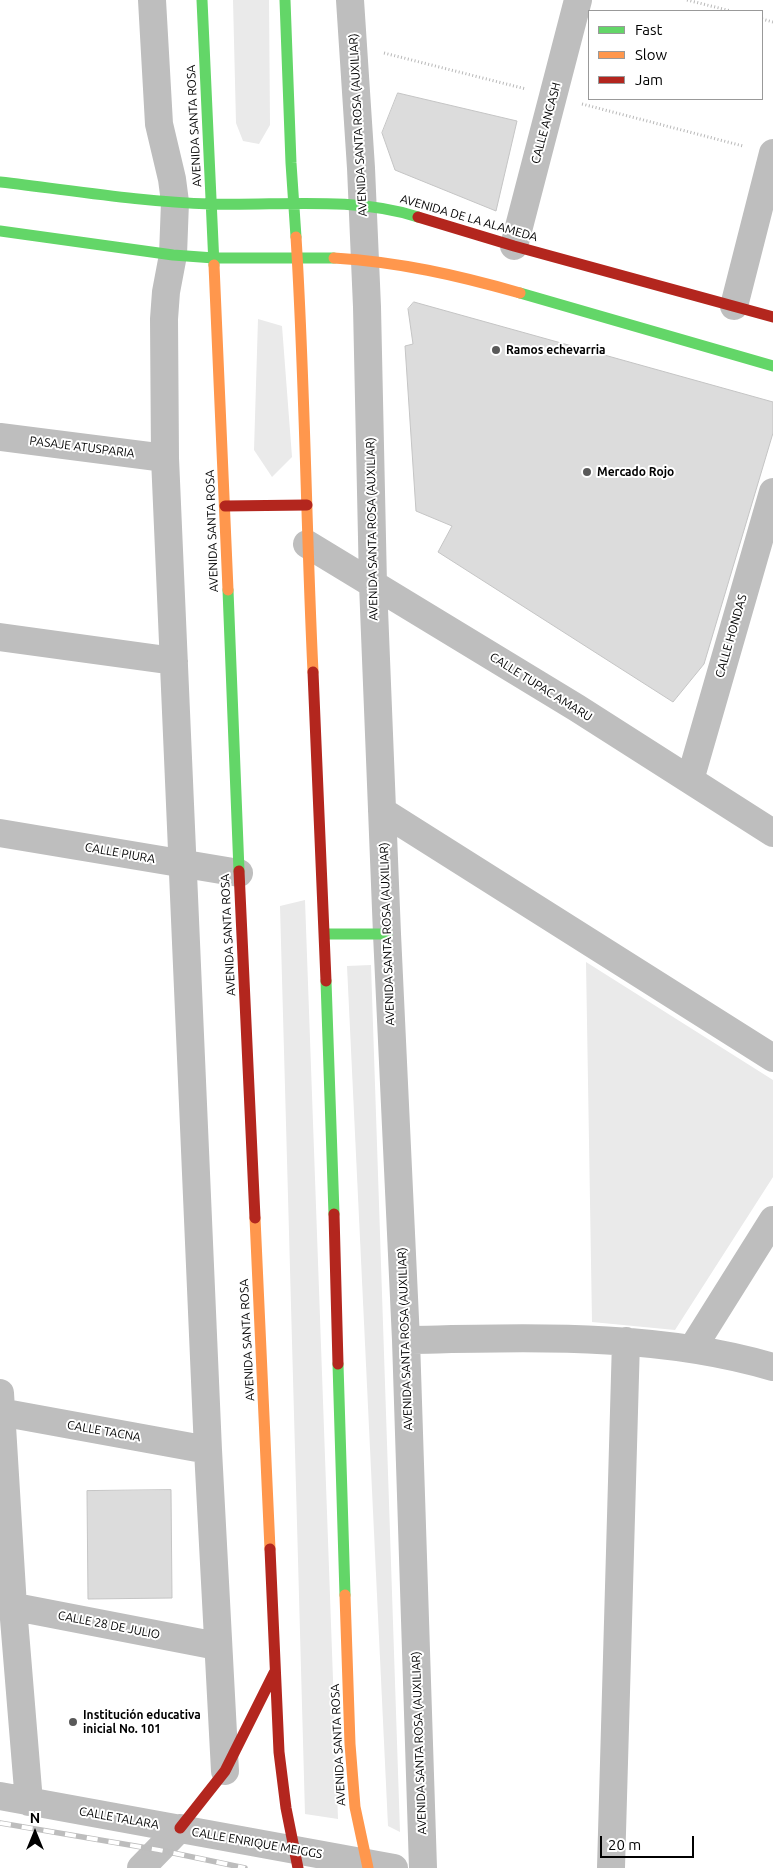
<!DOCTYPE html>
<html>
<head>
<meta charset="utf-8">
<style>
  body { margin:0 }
  #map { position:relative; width:773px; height:1868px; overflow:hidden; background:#fff; font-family:Ubuntu,sans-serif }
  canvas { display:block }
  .legend { position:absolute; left:588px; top:10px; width:175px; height:90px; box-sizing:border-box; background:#fff; border:1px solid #999; margin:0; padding:6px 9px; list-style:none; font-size:15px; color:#000 }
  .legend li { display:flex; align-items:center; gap:10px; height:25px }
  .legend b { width:25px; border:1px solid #999 }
  .north { position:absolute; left:10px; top:1808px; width:50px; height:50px; -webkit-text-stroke:4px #fff; paint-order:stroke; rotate:0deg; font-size:14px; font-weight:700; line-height:20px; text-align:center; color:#000 }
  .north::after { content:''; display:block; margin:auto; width:18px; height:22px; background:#000; clip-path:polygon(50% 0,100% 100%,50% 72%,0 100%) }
  .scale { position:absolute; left:600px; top:1836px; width:94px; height:22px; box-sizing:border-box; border:2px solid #000; border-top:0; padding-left:6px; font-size:15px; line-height:18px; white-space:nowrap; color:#000; -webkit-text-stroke:4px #fff; paint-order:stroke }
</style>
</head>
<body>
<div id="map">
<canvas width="773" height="1868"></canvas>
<ul class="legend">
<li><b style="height:6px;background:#63d668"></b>Fast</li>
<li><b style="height:6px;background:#ff974d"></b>Slow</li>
<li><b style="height:6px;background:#b3261e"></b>Jam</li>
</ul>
<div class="north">N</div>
<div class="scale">20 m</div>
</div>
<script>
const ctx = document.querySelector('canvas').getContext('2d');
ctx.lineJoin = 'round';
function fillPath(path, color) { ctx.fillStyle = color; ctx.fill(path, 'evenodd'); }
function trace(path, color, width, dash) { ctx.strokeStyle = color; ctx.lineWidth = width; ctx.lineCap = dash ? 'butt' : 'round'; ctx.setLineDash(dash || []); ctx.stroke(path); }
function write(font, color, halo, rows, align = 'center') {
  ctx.font = font + ' Ubuntu,sans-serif'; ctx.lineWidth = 4; ctx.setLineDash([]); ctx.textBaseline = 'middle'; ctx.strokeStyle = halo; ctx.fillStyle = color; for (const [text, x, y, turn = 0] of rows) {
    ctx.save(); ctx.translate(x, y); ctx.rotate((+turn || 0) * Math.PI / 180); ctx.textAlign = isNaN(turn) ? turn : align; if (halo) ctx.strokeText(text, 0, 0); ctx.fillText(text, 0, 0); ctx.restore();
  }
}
fillPath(new Path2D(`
  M233 0H269L270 125 259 144 243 141 236 123Z
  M258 319 282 326 292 457 272 477 254 450Z
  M305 900 338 1819 305 1814 280 906Z
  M586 962 773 1080V1177L675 1330 592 1322Z
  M371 965 400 1832 388 1826 347 966Z`), '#eaeaea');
const building = new Path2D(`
  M398 93 517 121 496 211 395 170 382 133Z
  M414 302 773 402V433L704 664 673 702 438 552 452 526 416 511 405 346 413 344 408 309Z
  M171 1490 172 1598 88 1599 87 1491Z`);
fillPath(building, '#dcdcdc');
trace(building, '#c5c5c5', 1);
trace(new Path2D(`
  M687 0 731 11
  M762 19 773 22
  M384 53 526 89
  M582 104 743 146`), '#b8b8b8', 3, [1, 2.5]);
trace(new Path2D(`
  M152 0 159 124 172 179 175 202 173 255 166 292 164 319 165 458 208 1450 225 1771
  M350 0 361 168 367 307 373 584 387 934 406 1340 423 1868
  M514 246 578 0
  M734 306 773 153
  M0 437 165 458
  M307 544 577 708 773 833
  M0 637 174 661
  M690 780 773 492
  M382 811 773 1058
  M0 833 239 873
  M406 1340C528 1338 655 1332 773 1367
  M692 1349 773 1220
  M0 1393 13 1607 29 1802
  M0 1412 208 1450
  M0 1604 217 1646
  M0 1796 394 1868
  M141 1868 180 1828
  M611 1868 626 1341`), '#bebebe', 28);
trace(new Path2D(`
  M202 0 214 265
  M285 0 291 163 296 237
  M0 182C70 190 141 202 211 204 280 206 352 196 418 217
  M0 231 173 255 214 258H334
  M520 293 773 366
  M228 590 239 871
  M325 934H387
  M326 981 334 1214
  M338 1364 345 1595`), '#63d668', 11);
trace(new Path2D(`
  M296 237C305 382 306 527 313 672
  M334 258C399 262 457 275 520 293
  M214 265 228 590
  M255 1218 270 1549
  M345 1595 350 1744 355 1807 368 1868`), '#ff974d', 11);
trace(new Path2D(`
  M418 217 514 246 773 317
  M225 506 307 505
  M313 672 326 981
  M239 871 255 1218
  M334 1214 338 1364
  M270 1549 279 1752 286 1808 298 1868
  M180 1828 225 1771 274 1673`), '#b3261e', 11);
const rail = new Path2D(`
  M0 1823 159 1850 245 1868`);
trace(rail, '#bdbdbd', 5.5);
trace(rail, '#fff', 4, [11]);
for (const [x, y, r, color] of [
  [496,350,5,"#595959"],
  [587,472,5,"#595959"],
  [73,1722,5,"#595959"]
]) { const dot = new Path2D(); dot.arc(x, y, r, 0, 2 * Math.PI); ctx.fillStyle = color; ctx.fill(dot); trace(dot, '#fff', 2); }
write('12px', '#000', '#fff', [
  ["CALLE ANCASH",546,123,-75],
  ["AVENIDA SANTA ROSA (AUXILIAR)",358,125,-93],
  ["AVENIDA SANTA ROSA",194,126,-93],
  ["AVENIDA DE LA ALAMEDA",469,218,16],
  ["PASAJE ATUSPARIA",82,447,7],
  ["AVENIDA SANTA ROSA (AUXILIAR)",372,529,-91],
  ["AVENIDA SANTA ROSA",212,531,-92],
  ["CALLE HONDAS",731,636,-74],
  ["CALLE TUPAC AMARU",541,687,32],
  ["CALLE PIURA",120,853,10],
  ["AVENIDA SANTA ROSA (AUXILIAR)",387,934,-92],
  ["AVENIDA SANTA ROSA",228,935,-93],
  ["AVENIDA SANTA ROSA (AUXILIAR)",405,1339,-92],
  ["AVENIDA SANTA ROSA",247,1340,-93],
  ["CALLE TACNA",104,1431,10],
  ["CALLE 28 DE JULIO",109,1625,11],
  ["AVENIDA SANTA ROSA (AUXILIAR)",419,1743,-92],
  ["AVENIDA SANTA ROSA",338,1745,-93],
  ["CALLE TALARA",119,1818,10],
  ["CALLE ENRIQUE MEIGGS",257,1843,10]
]);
write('bold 12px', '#000', '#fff', [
  ["Ramos echevarria",506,350],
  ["Mercado Rojo",597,472],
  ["Institución educativa",83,1715],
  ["inicial No. 101",83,1729]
], 'left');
</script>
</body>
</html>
